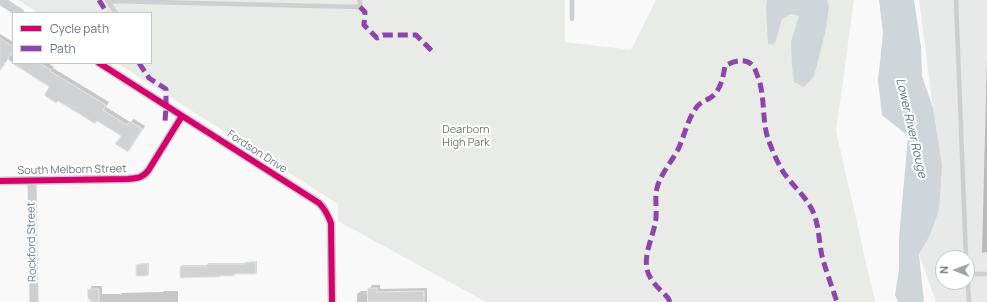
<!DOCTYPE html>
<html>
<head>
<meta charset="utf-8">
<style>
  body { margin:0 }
  #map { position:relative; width:987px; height:302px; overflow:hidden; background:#f9f9f9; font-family:Manrope,sans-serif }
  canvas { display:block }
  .legend { position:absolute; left:12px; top:12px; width:140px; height:52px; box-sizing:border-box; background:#fff; border:1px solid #c1c8cd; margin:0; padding:5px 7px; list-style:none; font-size:12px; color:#657683 }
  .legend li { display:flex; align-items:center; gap:8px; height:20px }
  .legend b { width:20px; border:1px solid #c1c8cd }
  .north { position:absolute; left:935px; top:250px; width:40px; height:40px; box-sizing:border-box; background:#fff; border:1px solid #c1c8cd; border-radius:50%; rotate:271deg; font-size:11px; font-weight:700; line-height:16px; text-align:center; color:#657683 }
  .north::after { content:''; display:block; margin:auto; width:14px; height:18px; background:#99a4ac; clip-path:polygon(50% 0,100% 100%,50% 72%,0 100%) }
</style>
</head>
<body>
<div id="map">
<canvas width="987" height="302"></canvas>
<ul class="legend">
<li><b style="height:5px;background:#d6006c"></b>Cycle path</li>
<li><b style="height:5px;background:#8e44ad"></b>Path</li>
</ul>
<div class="north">N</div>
</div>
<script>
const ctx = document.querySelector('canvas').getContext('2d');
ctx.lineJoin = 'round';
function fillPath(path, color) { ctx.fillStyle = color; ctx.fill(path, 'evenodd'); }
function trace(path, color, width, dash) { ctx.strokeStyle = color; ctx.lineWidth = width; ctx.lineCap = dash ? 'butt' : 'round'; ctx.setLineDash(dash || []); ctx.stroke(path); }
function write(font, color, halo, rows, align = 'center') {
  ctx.font = font + ' Manrope,sans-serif'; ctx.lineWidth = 4; ctx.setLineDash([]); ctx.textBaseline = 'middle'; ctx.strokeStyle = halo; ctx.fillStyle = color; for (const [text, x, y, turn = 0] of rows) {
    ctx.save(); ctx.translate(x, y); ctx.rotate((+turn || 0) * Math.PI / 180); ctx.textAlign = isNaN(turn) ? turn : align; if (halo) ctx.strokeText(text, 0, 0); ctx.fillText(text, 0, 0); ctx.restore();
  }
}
fillPath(new Path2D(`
  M919 0H987V302H936L919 254 933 108ZM943 258H967V282H943Z`), '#e8e9e9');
fillPath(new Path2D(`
  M18 0H565V42L631 50 656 0H854L836 131 875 302H486L338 221V204L117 63H151V13H38Z`), '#e8ebe6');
fillPath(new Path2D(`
  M767 0H827L829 6 826 28 820 53 814 76 804 87 794 82 792 66 791 42 799 16 791 14 782 19 775 44H768L766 7Z
  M879 0H914L921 47 922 76 933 108 942 165 939 210 930 235 919 254 924 302H898L895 295 899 269V238L908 136 882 115 878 80 883 33Z`), '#ced6d9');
fillPath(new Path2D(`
  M0 34 13 42V63L8 59 4 64 0 62Z
  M987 56V252L982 253Z
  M13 63H48L54 67 53 68 109 102 106 107 130 122 134 119 145 126 131 148 128 151 122 136Z
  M257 261V272L256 273H236L235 275 181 266 182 265H207L209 263H245L246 262Z
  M149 263V274L147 275 137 265 138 264Z
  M372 285H380V289L427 288V302H357V294L361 291H369V289Z
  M92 286H102V294H121L122 293 163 292 164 291H178V302H91L89 290Z`), '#0003');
const building = new Path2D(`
  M0 38 13 47V51L0 71Z
  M12 63H39L51 70 50 71 106 105 103 110 127 125 130 121 142 129 128 152 115 144 121 136 97 121 95 124 58 101 56 103 44 95 49 87Z
  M256 262V274H235V276H220V277L180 278V266H207V264H244V263Z
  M148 264V276H136V265Z
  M368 288H377V292L424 291V302H368Z
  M88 289H99V302H90V299H88Z`);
fillPath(building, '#d0d2d3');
trace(building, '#e8e8e8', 1);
trace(new Path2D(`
  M107 0 116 13
  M956 0 966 258
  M108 1 360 7V0
  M572 19V0
  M967 271 969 302
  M967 274H987`), '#cecfd0', 4.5);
trace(new Path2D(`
  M0 0 20 13
  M99 63 319 203C325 209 328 215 331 223L332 302
  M0 181 128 179C138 178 142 178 148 171L182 116
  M32 181 34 302`), '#cecfd0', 9);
trace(new Path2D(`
  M99 0 107 13
  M360 7 365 12 364 25 377 38 383 35H416L433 52
  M139 63 149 78 166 89V106L165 122
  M670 302 668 298C661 290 649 281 647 269 644 254 652 239 655 224 658 213 654 200 657 188 661 172 674 160 680 145 685 133 688 119 696 108 699 103 705 101 710 98 721 91 723 77 725 66 733 61 746 57 753 66 756 70 757 75 759 80 765 99 762 120 768 139 772 150 780 169 787 177 797 190 808 199 814 214 819 227 819 242 822 256 826 271 832 287 837 302`), '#8e44ad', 5, [10, 5]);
trace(new Path2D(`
  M99 63 319 203C325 209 328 215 331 223L332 302
  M0 181 128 179C138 178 142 178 148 171L182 116`), '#d6006c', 6);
write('11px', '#687a64', '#fff', [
  ["Dearborn",466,130],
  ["High Park",466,143]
]);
write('11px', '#657683', '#fff', [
  ["Fordson Drive",257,152,33],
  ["South Melborn Street",72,170,-1],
  ["Rockford Street",32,242,-91]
]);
write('italic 12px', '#60757c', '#fff', [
  ["Lower River Rouge",911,128,77]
]);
</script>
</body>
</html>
